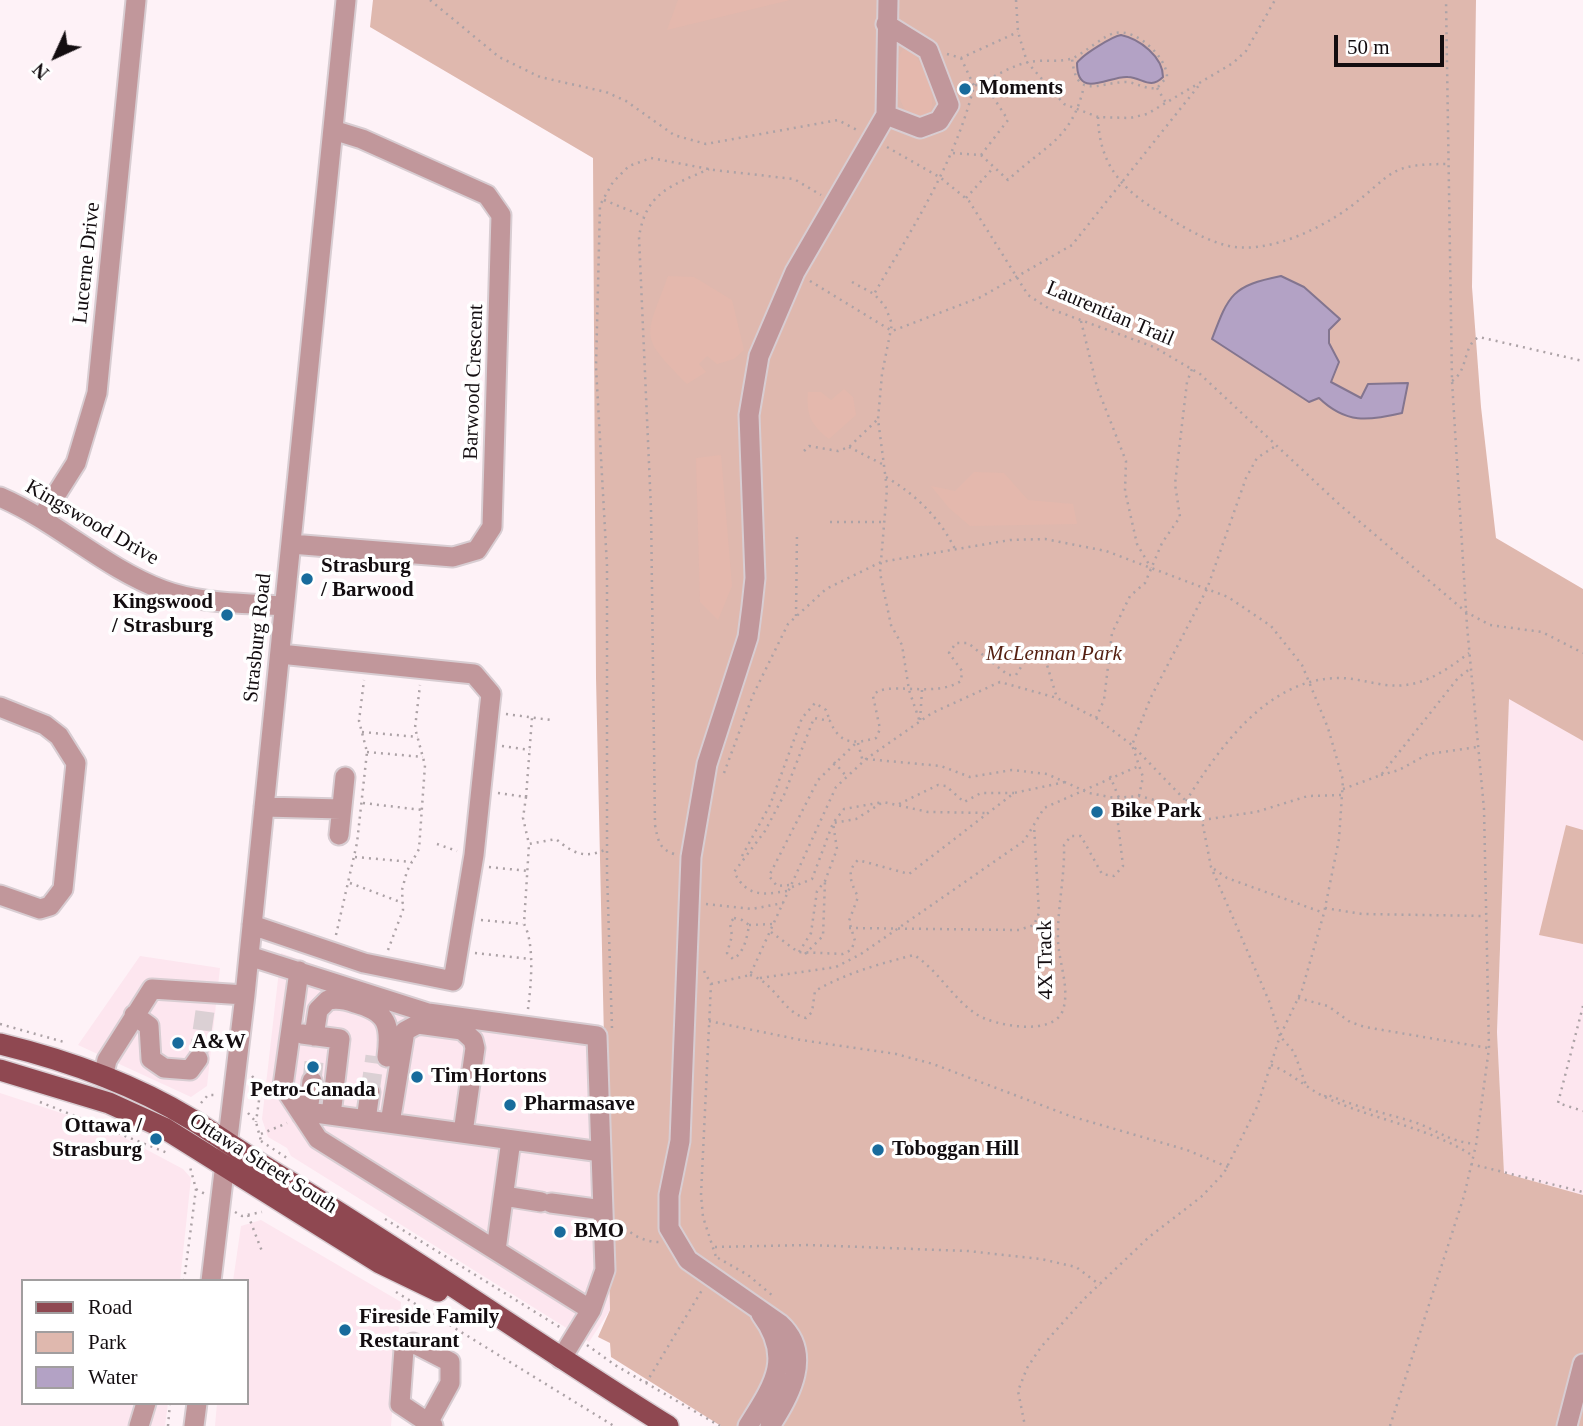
<!DOCTYPE html>
<html>
<head>
<meta charset="utf-8">
<style>
  body { margin:0 }
  #map { position:relative; width:1583px; height:1426px; overflow:hidden; background:#fef2f7; font-family:"Times New Roman",serif }
  canvas { display:block }
  .legend { position:absolute; left:21px; top:1279px; width:228px; height:126px; box-sizing:border-box; background:#fff; border:2px solid #a19e9f; margin:0; padding:9px 12px; list-style:none; font-size:21px; color:#130d10 }
  .legend li { display:flex; align-items:center; gap:14px; height:35px }
  .legend b { width:35px; border:2px solid #a19e9f }
  .north { position:absolute; left:21px; top:21px; width:70px; height:70px; -webkit-text-stroke:5px #fff; paint-order:stroke; rotate:225deg; font-size:19px; font-weight:700; line-height:28px; text-align:center; color:#130d10 }
  .north::after { content:''; display:block; margin:auto; width:24px; height:32px; background:#130d10; clip-path:polygon(50% 0,100% 100%,50% 72%,0 100%) }
  .scale { position:absolute; left:1334px; top:35px; width:110px; height:32px; box-sizing:border-box; border:4px solid #130d10; border-top:0; padding-left:9px; font-size:21px; line-height:24px; white-space:nowrap; color:#130d10; -webkit-text-stroke:5px #fff; paint-order:stroke }
</style>
</head>
<body>
<div id="map">
<canvas width="1583" height="1426"></canvas>
<ul class="legend">
<li><b style="height:9px;background:#8f4851"></b>Road</li>
<li><b style="height:19px;background:#dfb8ae"></b>Park</li>
<li><b style="height:19px;background:#b3a2c5"></b>Water</li>
</ul>
<div class="north">N</div>
<div class="scale">50 m</div>
</div>
<script>
const ctx = document.querySelector('canvas').getContext('2d');
ctx.lineJoin = 'round';
function fillPath(path, color) { ctx.fillStyle = color; ctx.fill(path, 'evenodd'); }
function trace(path, color, width, dash) { ctx.strokeStyle = color; ctx.lineWidth = width; ctx.lineCap = dash ? 'butt' : 'round'; ctx.setLineDash(dash || []); ctx.stroke(path); }
function write(font, color, halo, rows, align = 'center') {
  ctx.font = font + ' "Times New Roman",serif'; ctx.lineWidth = 7; ctx.setLineDash([]); ctx.textBaseline = 'middle'; ctx.strokeStyle = halo; ctx.fillStyle = color; for (const [text, x, y, turn = 0] of rows) {
    ctx.save(); ctx.translate(x, y); ctx.rotate((+turn || 0) * Math.PI / 180); ctx.textAlign = isNaN(turn) ? turn : align; if (halo) ctx.strokeText(text, 0, 0); ctx.fillText(text, 0, 0); ctx.restore();
  }
}
fillPath(new Path2D(`
  M1509 698 1583 741V1195L1504 1173 1497 1032Z
  M281 953 434 1006 606 1029 610 1310 589 1342 291 1156 287 1148 268 1137 262 1119Z
  M140 956 220 968 207 1086 191 1097 78 1045Z
  M0 1093 104 1127 183 1169 191 1178 180 1281H23V1403H168L165 1426H0Z
  M261 1220 401 1302 391 1426H215L217 1403H247V1281H233L241 1226Z`), '#fde6ef');
fillPath(new Path2D(`
  M373 0H1476L1472 287 1481 407 1496 538 1583 589V741L1509 699 1497 1032 1504 1173 1583 1195V1426H721L611 1357 610 1343 598 1337 610 1310 596 678 593 158 370 27Z
  M1566 825 1583 830V944L1539 935Z`), '#dfb8ae');
fillPath(new Path2D(`
  M678 0H790L667 30Z
  M903 50H911C924 66 939 96 929 116 894 129 891 62 903 50Z
  M668 276 694 277 732 300 744 350 734 359 717 364 707 356 699 364 706 372 687 384C638 334 645 340 668 276Z
  M844 389 853 397 856 415 829 439C811 425 806 415 808 392H821L831 400Z
  M721 455 732 586 718 620 700 602 696 458Z
  M974 472 1004 473 1028 500 1073 504 1077 524 970 526 949 508 931 486 955 491Z`), '#e4b8ad');
const water = new Path2D(`
  M1121 35C1140 39 1163 57 1163 77 1150 90 1143 78 1128 77 1110 75 1077 101 1077 63 1082 55 1113 36 1121 35Z
  M1281 276 1304 287 1340 319 1329 330V343L1339 362 1331 382 1361 398 1368 384 1408 383 1402 413C1368 421 1346 424 1319 398L1309 402 1212 339C1229 294 1232 286 1281 276Z`);
fillPath(water, '#b3a2c5');
trace(water, '#83758f', 2);
trace(new Path2D(`
  M198 1059 205 1011
  M312 1081 315 1053
  M370 1092 375 1056`), '#dbd0d4', 19, [19, 10]);
const minor = new Path2D(`
  M886 24 928 50 949 105 939 121 920 128 886 115
  M0 497C58 522 104 568 163 590 200 604 245 603 284 606
  M42 517 76 463 97 393 136 0
  M291 544 453 557 477 550 492 527 501 215 487 195 362 139 333 130
  M0 707 45 725 59 736 76 763 63 889 50 906 40 909 0 895
  M264 807 341 809
  M339 835 345 777
  M252 925 364 963 453 981 474 855 489 712 491 694 474 674 280 654
  M249 956 428 1013 597 1036 605 1270 591 1310 561 1359
  M299 971 283 1086 318 1139 591 1310
  M134 1015 149 1026 151 1059 164 1068 190 1070 198 1059
  M302 1034 340 1039 331 1115
  M314 1036 318 1010 328 1000C337 998 347 1000 355 1003 388 1012 391 1025 387 1057
  M103 1077 107 1060 152 989 245 995
  M308 1112 312 1081
  M302 1115 308 1112 601 1152
  M366 1120 370 1092
  M390 1123 405 1031 418 1024 462 1030 473 1040 475 1048 463 1133
  M504 1196 541 1202
  M551 1203 603 1210
  M496 1250 511 1140
  M211 1281 245 995 346 0
  M428 1423 450 1383V1362L413 1343 404 1349 400 1404 433 1426
  M139 1426 146 1403
  M194 1426 197 1403
  M748 1426C773 1386 794 1358 761 1314
  M770 1426C790 1396 813 1354 780 1324L688 1260 669 1228V1195L680 1141 691 857 707 764 748 637 752 606 755 578 749 415 759 356 795 272 886 115 888 0
  M1567 1426 1583 1364`);
const major = new Path2D(`
  M0 1044C66 1060 133 1084 191 1119 223 1139 253 1160 285 1179 415 1258 539 1346 668 1426
  M0 1070 109 1103 164 1128 380 1263 438 1291`);
trace(minor, '#d8cdd2', 23);
trace(major, '#d8cdd2', 24);
trace(new Path2D(`
  M430 0 499 57 540 77 606 92 626 101 674 135 706 144 838 120 857 130
  M1016 0 1018 32 1027 62 1064 104 1098 117 1130 118 1147 114 1233 63 1246 51 1275 0
  M947 54 961 58 1018 32
  M961 58 974 86
  M1157 88 1166 103
  M1098 117C1099 160 1118 186 1153 208 1175 222 1199 238 1225 245 1264 256 1319 230 1350 207 1395 173 1387 164 1448 164
  M887 147 941 178 969 201 1028 295 1048 308 1154 347 1200 374 1340 505 1466 612 1490 625 1542 632 1583 653
  M953 153 981 155 1008 180C1045 145 1072 140 1084 86
  M981 155 1008 120 984 83
  M966 198 994 167
  M604 200 643 216
  M810 281 892 331 981 297 1072 245 1200 84
  M852 282 874 294
  M1081 321 1097 387 1126 461 1125 491 1137 544 1151 568
  M1452 381C1469 370 1462 346 1479 337L1583 361
  M849 447 884 465
  M804 451 809 446 838 451 849 447 878 419
  M886 477C916 495 939 517 955 549
  M830 522H884
  M796 616 797 533
  M922 690 920 722 909 690 902 645 891 625 880 573 887 489 878 419 882 374 892 324 885 306 874 294C913 227 955 163 974 86 991 79 1011 65 1030 62 1043 59 1061 63 1073 58 1086 52 1104 35 1115 33 1136 28 1167 57 1167 77L1157 88C1145 90 1136 82 1125 82 1097 83 1076 100 1072 58
  M506 714 551 720
  M1096 718 1104 700 1112 633 1130 596 1145 583 1162 543 1180 517 1175 484 1187 382 1192 369
  M362 732 418 737
  M858 743 863 762
  M502 746 530 750
  M367 752 423 757
  M866 759 941 766 970 777 1012 770 1047 774 1089 793 1115 798 1139 796 1185 808 1201 817
  M834 762 847 777
  M724 773 753 695 788 624 826 589 881 562 1010 540 1045 539 1106 551 1228 597 1271 626 1302 665 1328 728 1343 780 1339 839 1324 913 1302 990 1280 1036 1294 1052 1306 1085
  M1381 775 1399 770 1428 754 1478 747
  M1110 776 1119 798
  M1343 789 1381 775 1458 678 1471 668
  M498 793 526 797 523 818 529 844 556 839C574 854 585 859 607 849
  M1139 796 1143 777 1132 745 1151 697 1207 589 1246 478 1257 458 1277 445
  M526 797 532 718
  M1186 801C1219 748 1268 678 1339 678 1355 678 1370 683 1386 685 1420 689 1444 672 1469 653
  M363 803 422 810
  M899 804 938 785 946 786 964 802 981 793H1014
  M1202 820 1256 812 1308 796 1343 795
  M437 844 457 851
  M674 854C659 849 658 840 655 825L651 509 639 237C646 192 671 186 709 169
  M742 856 770 805 802 718 815 703 826 710 830 721
  M355 857 412 862
  M489 867 528 871
  M1214 869 1227 878 1324 913
  M350 883 403 903
  M789 885 777 886 769 876 818 780 855 744
  M792 887 812 879 833 823 844 809 883 802
  M787 891C762 895 747 897 734 872L765 831 784 795 814 718 830 721C840 745 854 744 876 738L880 729 873 696C883 679 934 699 961 681L962 671 949 653 956 643H968L1008 675H1016L1029 654H1039L1047 665 1057 698
  M706 904 752 909 783 903
  M1325 908 1362 914 1485 916
  M734 918 742 920 749 925C747 938 744 953 733 959L727 953 732 936 730 923Z
  M481 920 523 924
  M749 925 773 924
  M849 928 1019 930 1034 925 1039 913 1034 825
  M771 932 798 952 843 954 851 950 855 941 849 921 858 897C852 884 845 872 858 860L909 874 1014 793 1065 782
  M336 935 357 843 367 752 359 721 364 680
  M388 950 403 910 402 890 407 871 419 849 425 765 415 728 420 685
  M799 952 811 933 817 891 825 881 837 849 833 823 856 819 883 802 928 812 988 813
  M475 953 530 959
  M805 954 823 936 825 881
  M704 971 711 984 701 1195 703 1217 717 1260
  M750 975C775 982 783 1013 806 1018L812 1012 815 991C846 973 879 964 914 955 939 971 952 998 976 1014 994 1026 1054 1037 1063 1010 1070 988 1059 963 1058 941 1057 909 1065 877 1064 845L1071 836H1081L1102 874 1114 876 1123 866 1115 798
  M760 978 836 967 861 954 1024 841 1044 808 1141 765
  M711 984 750 975 836 787 866 759 932 713 1000 682 1057 698 1096 718 1132 745 1186 801 1200 810 1211 867 1269 1001 1280 1036 1257 1107 1224 1173 1201 1197 1149 1237 1084 1299 1041 1347 1027 1368 1018 1391 1025 1426
  M1298 998 1328 1006 1350 1022 1365 1027 1488 1048
  M1583 1006 1558 1103 1583 1111
  M528 1009C531 986 535 944 524 924L529 844
  M709 1021 801 1040 896 1054 933 1064 1070 1116 1187 1150 1228 1167
  M0 1024 64 1042
  M612 1028 607 873V566L596 367 600 205 613 182 629 166 651 158 714 170 794 179 821 195
  M1271 1065C1292 1073 1307 1089 1327 1098 1374 1120 1429 1127 1473 1156
  M252 1076 261 1086 256 1122
  M1325 1097 1326 1094C1355 1107 1385 1113 1414 1122 1438 1130 1447 1141 1475 1144
  M40 1102 170 1154
  M201 1103 208 1095H215
  M248 1113 256 1122 261 1141
  M261 1134 287 1123
  M261 1141 290 1160
  M1471 1164 1583 1192
  M196 1189 205 1194
  M235 1212 242 1216 262 1212
  M248 1215 263 1254
  M385 1219 561 1328
  M621 1222C629 1235 645 1242 659 1242
  M715 1247 807 1245 968 1251 1041 1259 1076 1267 1100 1285
  M718 1258 748 1275 773 1296
  M184 1281 196 1189 190 1167
  M396 1292 614 1426
  M587 1345 615 1365 720 1426
  M646 1383 702 1290
  M168 1426 170 1403
  M1390 1426 1464 1196 1476 1145 1489 1048 1484 809 1467 626 1452 381 1446 0`), '#aca2a6', 2.5, [2, 5]);
trace(minor, '#c1979b', 19);
trace(major, '#8f4851', 21);
for (const [x, y, r, color] of [
  [965,89,7,"#186b9c"],
  [307,579,7,"#186b9c"],
  [227,615,7,"#186b9c"],
  [1097,812,7,"#186b9c"],
  [178,1043,7,"#186b9c"],
  [313,1067,7,"#186b9c"],
  [417,1077,7,"#186b9c"],
  [510,1105,7,"#186b9c"],
  [156,1139,7,"#186b9c"],
  [878,1150,7,"#186b9c"],
  [560,1232,7,"#186b9c"],
  [345,1330,7,"#186b9c"]
]) { const dot = new Path2D(); dot.arc(x, y, r, 0, 2 * Math.PI); ctx.fillStyle = color; ctx.fill(dot); trace(dot, '#fff', 2.5); }
write('bold 21px', '#130d10', '#fff', [
  ["Moments",979,89],
  ["Strasburg",321,567],
  ["/ Barwood",321,591],
  ["Kingswood",213,603,"right"],
  ["/ Strasburg",213,627,"right"],
  ["Bike Park",1111,812],
  ["A&W",192,1043],
  ["Tim Hortons",431,1077],
  ["Petro-Canada",313,1091,"center"],
  ["Pharmasave",524,1105],
  ["Ottawa /",142,1127,"right"],
  ["Strasburg",142,1151,"right"],
  ["Toboggan Hill",892,1150],
  ["BMO",574,1232],
  ["Fireside Family",359,1318],
  ["Restaurant",359,1342]
], 'left');
write('21px', '#130d10', '#fff', [
  ["Lucerne Drive",87,263,-84],
  ["Laurentian Trail",1110,314,23],
  ["Barwood Crescent",474,382,-88],
  ["Kingswood Drive",92,523,30],
  ["Strasburg Road",258,638,-84],
  ["4X Track",1046,960,-91],
  ["Ottawa Street South",263,1164,32]
]);
write('italic 21px', '#541f11', '#fff', [
  ["McLennan Park",1054,654]
]);
</script>
</body>
</html>
